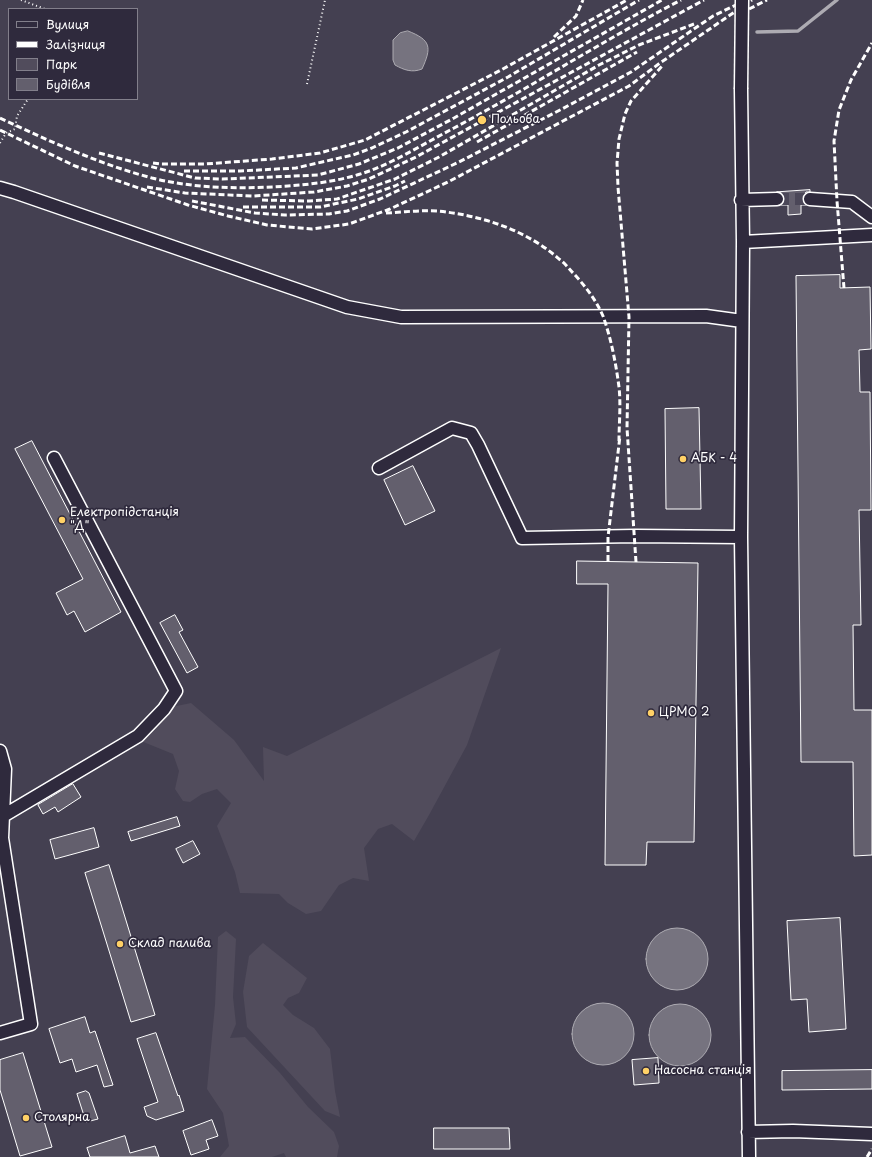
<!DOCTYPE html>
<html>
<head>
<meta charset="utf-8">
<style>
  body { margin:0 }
  #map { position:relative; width:872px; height:1157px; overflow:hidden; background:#373345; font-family:"Playpen Sans",sans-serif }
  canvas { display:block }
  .legend { position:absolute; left:8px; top:8px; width:130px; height:92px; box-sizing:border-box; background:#2f2a3d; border:1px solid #827f8b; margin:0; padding:5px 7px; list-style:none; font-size:12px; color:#fff }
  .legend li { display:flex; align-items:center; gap:8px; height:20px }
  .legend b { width:20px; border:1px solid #827f8b }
</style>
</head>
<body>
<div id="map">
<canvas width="872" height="1157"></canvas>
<ul class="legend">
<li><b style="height:5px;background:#2f2a3d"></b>Вулиця</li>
<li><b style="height:5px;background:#fff"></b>Залізниця</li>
<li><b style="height:11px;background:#514c5c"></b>Парк</li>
<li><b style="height:11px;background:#635f6d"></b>Будівля</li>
</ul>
</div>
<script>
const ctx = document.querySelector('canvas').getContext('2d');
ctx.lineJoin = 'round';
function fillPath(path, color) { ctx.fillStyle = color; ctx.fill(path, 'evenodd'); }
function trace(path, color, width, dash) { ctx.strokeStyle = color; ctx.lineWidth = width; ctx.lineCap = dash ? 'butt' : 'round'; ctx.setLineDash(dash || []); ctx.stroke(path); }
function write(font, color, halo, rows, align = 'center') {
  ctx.font = font + ' "Playpen Sans",sans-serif'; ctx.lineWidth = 3.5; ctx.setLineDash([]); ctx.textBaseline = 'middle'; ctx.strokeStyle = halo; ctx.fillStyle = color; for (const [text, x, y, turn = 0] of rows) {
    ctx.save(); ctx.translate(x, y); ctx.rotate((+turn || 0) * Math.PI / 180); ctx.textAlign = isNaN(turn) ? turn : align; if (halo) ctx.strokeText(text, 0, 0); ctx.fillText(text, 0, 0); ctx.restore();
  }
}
fillPath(new Path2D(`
  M0 0H872V1157H0ZM9 9H137V99H9Z`), '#444051');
fillPath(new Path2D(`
  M501 648 467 745 429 815 414 841 392 824 378 829 364 848 369 881 353 878 339 885 321 911 306 914 288 903 279 894 240 893 235 872 217 826 231 803 217 789 202 794 190 802 183 801 175 789 179 771 173 754 141 741 172 707 191 703 234 740 264 781 263 747 287 756Z
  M226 931 236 939 233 997 236 1024 230 1038 245 1037 280 1073 308 1107 334 1132 339 1146 337 1157H286L284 1153 272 1157H220L229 1146 223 1113 207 1089 215 1005 218 937Z
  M263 943 307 978 299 993 288 998 283 1005 293 1015 314 1028 330 1049 335 1091 340 1117 325 1111 247 1027 243 992 249 956Z`), '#514c5c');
const water = new Path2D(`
  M408 31C431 40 432 47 422 69 412 73 404 70 395 65L393 60V40L400 33Z
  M646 959a31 31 0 1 1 62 0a31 31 0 1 1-62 0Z
  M572 1034a31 31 0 1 1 62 0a31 31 0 1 1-62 0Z
  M649 1035a31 31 0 1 1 62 0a31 31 0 1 1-62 0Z`);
fillPath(water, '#76737f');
trace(water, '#adabb2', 1);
trace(new Path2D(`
  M757 32 798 31 837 0`), '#adabb2', 3.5);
const building = new Path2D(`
  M810 190V192H806L804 195 803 202 806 205H801V214L788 215V205H781L784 202V195L781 193 777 192Z
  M840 275V288L870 287 871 349 859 350 860 392H870L871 510H859L861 625H853L854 710H872V855L854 856 853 762H801L796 276Z
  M699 408 701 509H666L665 409Z
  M32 441 121 612 85 632 74 611 67 615 56 593 83 579 15 449Z
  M413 466 435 511 405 525 384 480Z
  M577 561 698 563 694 842H647L646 865H605L608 584H577Z
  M175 615 183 630 179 632 198 667 187 673 160 623Z
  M73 784 81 797 58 812 55 807 43 814 38 805Z
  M177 817 180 826 131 841 128 832Z
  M94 828 99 847 55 859 50 840Z
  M193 841 200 854 183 863 176 849Z
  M109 865 155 1015 131 1022 85 873Z
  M840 918 846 1029 809 1032 807 999 791 1000 787 921Z
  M85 1017 90 1033 95 1031 113 1085 104 1087 97 1065 76 1072 72 1059 60 1063 49 1029Z
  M156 1033 178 1096 179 1095 184 1111 156 1120 147 1116 144 1107 158 1102 137 1039Z
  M23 1053 52 1147 20 1156 0 1090V1060Z
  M658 1058 659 1083 634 1085 632 1060Z
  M872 1070V1089L782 1090V1071Z
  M86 1091 89 1093 98 1119 86 1122 77 1094Z
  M212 1120 218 1136 206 1140 209 1149 191 1155 183 1131Z
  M434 1128H509L510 1149H434Z
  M125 1136 130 1153 155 1146 159 1157H90L87 1148Z`);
fillPath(building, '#635f6d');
trace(building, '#fff', 1);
trace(new Path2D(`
  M777 199H810`), '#4b4758', 12, [12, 6]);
const minor = new Path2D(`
  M741 89 743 242 741 537 749 1157
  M0 188 14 192 347 307 401 317 706 316 742 321
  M810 199 852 202 872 217
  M741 200 777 199
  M743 242 872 235
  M379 468 452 428 471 433 478 445 522 538 635 536 741 537
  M0 751 5 769 2 838 31 1024 0 1033
  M3 816 138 736 164 709 176 691 54 458
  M748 1132 793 1131 872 1134`);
trace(minor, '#fff', 15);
trace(new Path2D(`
  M21 0 45 9
  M307 84 325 0
  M0 143 6 133 15 129 17 116 28 99`), '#fff', 2, [1, 3]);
trace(minor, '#2f2a3d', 12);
trace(new Path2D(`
  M741 13 767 0
  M554 37 576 16 583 0
  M0 118C49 141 99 164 152 178 196 189 243 189 288 186 316 184 346 180 372 170 400 159 427 142 454 128 531 87 604 40 681 0
  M0 130 75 166 188 205 228 216 267 225 312 229 349 224 390 209 448 182 629 86 660 63 752 0
  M477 142 637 52
  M99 153 195 178 222 179 318 175 359 164 398 148 454 118 662 0
  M153 163 161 164H205L272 159 320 153 365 140 501 70 627 0
  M184 171H240L296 168 353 155 372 148 406 132 508 77 639 0
  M147 187 185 193 253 196 314 192 347 186 369 179 416 157 704 0
  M262 200 309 201 337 199 395 179 439 157 599 65 639 45 694 24
  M192 201 255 213 285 215 329 214 347 211 380 199 459 162 560 110 631 72 713 16 738 4
  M243 207H320L358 199 395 186 405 181
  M386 213C406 212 427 209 446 212 486 217 529 232 559 259 565 263 569 269 574 274 586 287 596 300 603 316 611 338 616 364 619 387 621 405 619 424 619 441
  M844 288 837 201 834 141 839 110 851 80 872 43
  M608 561V537L620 436
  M636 562 627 428 629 317 618 187 617 163 619 139 625 114 631 101 663 65
  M867 1157 872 1149`), '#fff', 3, [6, 3]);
const minorBridge = new Path2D(`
  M741 89 742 0`);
trace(minorBridge, '#fff', 15, []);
trace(minorBridge, '#2f2a3d', 12);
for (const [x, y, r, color] of [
  [482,120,5,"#ffd166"],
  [683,459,4,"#ffd166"],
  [62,520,4,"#ffd166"],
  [651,713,4,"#ffd166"],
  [120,944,4,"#ffd166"],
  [646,1071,4,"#ffd166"],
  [26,1118,4,"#ffd166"]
]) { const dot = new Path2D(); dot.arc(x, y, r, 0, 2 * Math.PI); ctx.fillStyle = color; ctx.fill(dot); trace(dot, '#2f2a3d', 1.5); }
write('12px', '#fff', '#2f2a3d', [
  ["Польова",491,120],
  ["АБК - 4",691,459],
  ["Електропідстанція",70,513],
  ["\"Д\"",70,527],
  ["ЦРМО 2",659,713],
  ["Склад палива",128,944],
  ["Насосна станція",654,1071],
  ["Столярна",34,1118]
], 'left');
</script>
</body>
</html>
